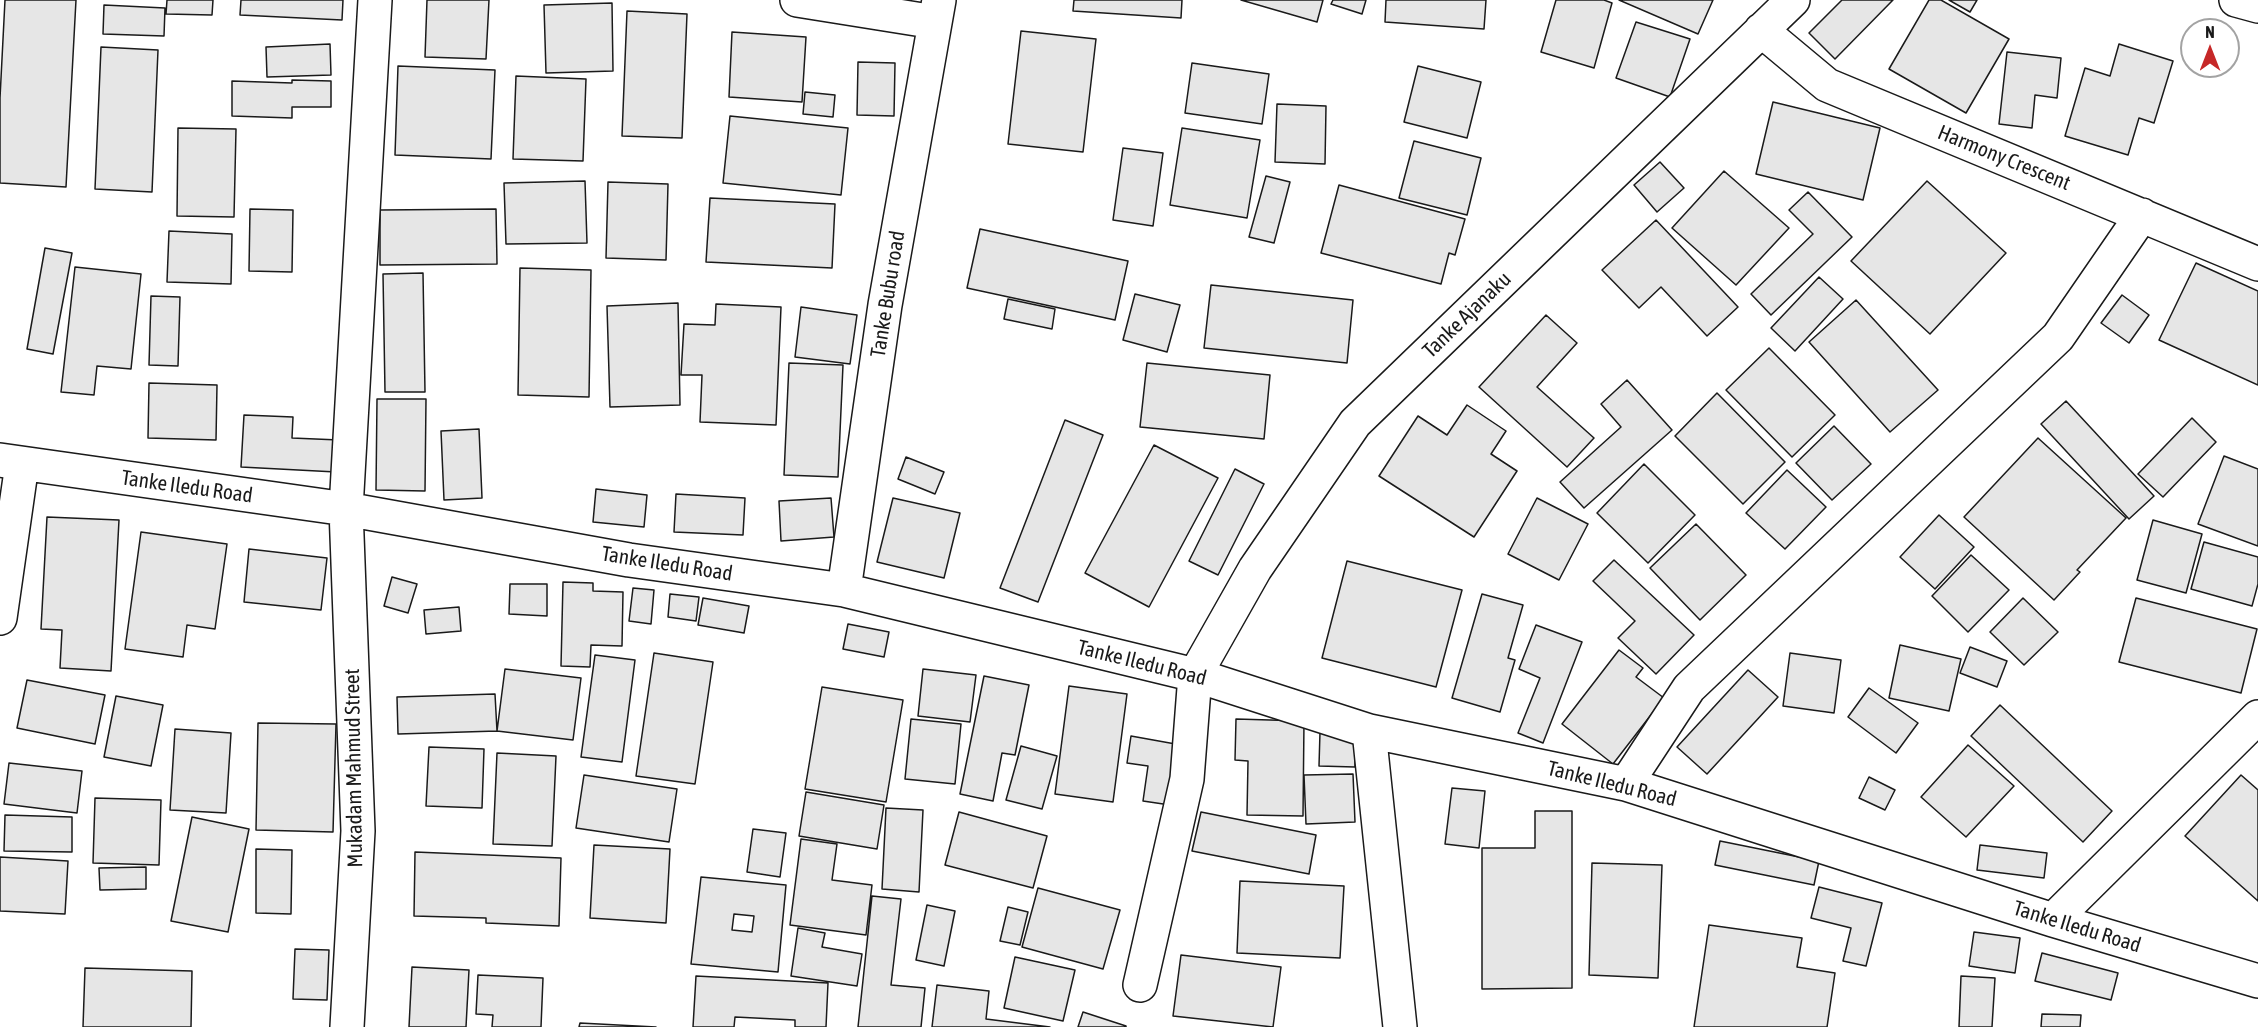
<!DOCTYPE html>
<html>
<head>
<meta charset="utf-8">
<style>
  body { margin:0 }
  #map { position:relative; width:2258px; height:1027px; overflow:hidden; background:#fff; font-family:"Asap Condensed",sans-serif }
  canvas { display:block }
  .north { position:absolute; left:2180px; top:18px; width:60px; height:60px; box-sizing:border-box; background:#fff; border:2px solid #a3a3a3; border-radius:50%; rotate:0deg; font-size:16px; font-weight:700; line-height:24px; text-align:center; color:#1a1a1a }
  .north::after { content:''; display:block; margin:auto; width:21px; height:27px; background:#c62828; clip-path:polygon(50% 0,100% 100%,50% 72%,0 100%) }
</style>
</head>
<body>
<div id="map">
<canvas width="2258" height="1027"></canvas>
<div class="north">N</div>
</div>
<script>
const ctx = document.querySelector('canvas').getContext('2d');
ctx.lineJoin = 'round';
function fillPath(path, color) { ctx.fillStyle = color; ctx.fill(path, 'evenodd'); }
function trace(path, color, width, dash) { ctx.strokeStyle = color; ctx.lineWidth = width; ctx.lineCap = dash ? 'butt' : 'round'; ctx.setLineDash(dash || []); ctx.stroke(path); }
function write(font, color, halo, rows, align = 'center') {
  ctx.font = font + ' "Asap Condensed",sans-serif'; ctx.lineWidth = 4.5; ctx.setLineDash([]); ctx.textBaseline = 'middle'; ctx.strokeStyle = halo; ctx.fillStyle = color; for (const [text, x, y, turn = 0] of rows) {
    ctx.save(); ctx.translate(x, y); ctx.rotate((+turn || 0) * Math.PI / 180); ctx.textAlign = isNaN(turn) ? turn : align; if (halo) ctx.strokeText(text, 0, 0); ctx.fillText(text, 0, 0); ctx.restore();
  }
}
const building = new Path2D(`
  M5 0H76L66 187 0 183V98Z
  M167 0H213L212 15 166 14Z
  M241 0H343L342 20 240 15Z
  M427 0H489L486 59 425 57Z
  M1074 0H1182L1181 18 1073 11Z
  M1241 0H1323L1317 22Z
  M1333 0H1366L1362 14 1331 4Z
  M1386 0H1486L1484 29 1385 22Z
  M1556 0H1604L1612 3 1594 68 1541 52Z
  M1619 0H1713L1698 34Z
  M1842 0H1893L1835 59 1809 33Z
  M1929 0H1941L2009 39 1966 113 1889 69Z
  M1949 0H1977L1970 12Z
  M612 3 613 71 546 73 544 5Z
  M104 5 165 8 164 36 103 34Z
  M627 11 687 14 682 138 622 136Z
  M1636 22 1690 39 1670 97 1616 78Z
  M1021 31 1096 39 1083 152 1008 144Z
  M732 32 806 37 802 102 729 97Z
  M330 44 331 75 267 77 266 47Z
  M2119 44 2173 61 2154 123 2139 118 2128 155 2065 136 2085 68 2110 76Z
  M101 47 158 50 152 192 95 189Z
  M2007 52 2061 58 2057 98 2035 95 2032 128 1999 124Z
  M858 62 895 63 894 116 857 115Z
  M1192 63 1269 74 1262 124 1185 113Z
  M398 66 495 70 491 159 395 155Z
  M1418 66 1481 82 1467 138 1404 122Z
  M516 76 586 79 583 161 513 159Z
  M292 80 331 81V107H292V118L232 116V81L292 83Z
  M805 92 835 95 833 117 803 114Z
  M1773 102 1880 128 1863 200 1756 174Z
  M1277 104 1326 106 1325 164 1275 162Z
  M730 116 848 128 841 195 723 183Z
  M178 128 236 129 234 217 177 216Z
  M1182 128 1260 140 1247 218 1170 205Z
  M1414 141 1481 158 1467 215 1399 198Z
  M1123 148 1163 153 1153 226 1113 220Z
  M1660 162 1684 188 1657 212 1634 185Z
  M1724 171 1789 228 1736 285 1672 228Z
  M1266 176 1290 182 1274 243 1249 237Z
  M585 181 587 243 506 244 504 183Z
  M1927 181 2006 253 1930 334 1851 261Z
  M608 182 668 184 666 260 606 258Z
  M1339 185 1465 219 1455 255 1449 253 1441 284 1321 253Z
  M1808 192 1852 237 1771 315 1751 294 1813 234 1789 210Z
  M710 198 835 204 832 268 706 262Z
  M250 209 293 210 292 272 249 271Z
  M496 209 497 264 380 265V210Z
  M1656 220 1738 307 1707 336 1661 287 1639 308 1602 270Z
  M980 229 1128 261 1115 320 967 288Z
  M169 231 232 234 231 284 167 282Z
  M45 248 72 253 53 354 27 349Z
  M2196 263 2258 291V385L2159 340Z
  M75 267 141 274 131 369 97 366 94 395 61 392Z
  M520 268 591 270 589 397 518 395Z
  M423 273 425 392H385L383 274Z
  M1819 277 1843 299 1795 351 1771 328Z
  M1211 285 1353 300 1347 363 1204 348Z
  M1135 294 1180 305 1167 352 1123 340Z
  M2122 295 2149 315 2129 343 2101 323Z
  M151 296 180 297 178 366 149 365Z
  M1008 299 1055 309 1052 329 1004 319Z
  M1856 300 1938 390 1890 432 1809 342Z
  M678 303 680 405 610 407 607 306Z
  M716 304 781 307 776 425 700 422 702 375H681L684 324 715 325Z
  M801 307 857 315 850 364 795 357Z
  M1546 315 1577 343 1537 387 1594 438 1567 467 1479 387Z
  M1769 348 1835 415 1792 457 1726 390Z
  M789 363 843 365 838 477 784 475Z
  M1147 363 1270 375 1264 439 1140 427Z
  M1627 380 1672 430 1584 508 1560 482 1621 427 1601 404Z
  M149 383 217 385 216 440 148 438Z
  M1717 393 1785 462 1743 504 1675 436Z
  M377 399H426L425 491 376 490Z
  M2066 401 2154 496 2129 519 2041 424Z
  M1467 405 1506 431 1491 454 1517 471 1474 537 1379 476 1418 416 1447 435Z
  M244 415 293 417 292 438 339 440 336 472 241 467Z
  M2192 418 2216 442 2163 497 2138 474Z
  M1065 420 1103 435 1038 602 1000 588Z
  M1834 426 1871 464 1832 500 1796 463Z
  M479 429 482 498 444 500 441 431Z
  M2038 438 2126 518 2077 570 2080 572 2054 600 1964 517Z
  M1154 445 1218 478 1149 607 1085 573Z
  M2224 456 2258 469V546L2198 524Z
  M906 457 944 472 935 494 898 479Z
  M1644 464 1695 515 1648 563 1597 513Z
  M1235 469 1264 484 1218 575 1189 561Z
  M1787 470 1826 507 1785 549 1746 513Z
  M596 489 647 495 644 527 593 522Z
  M676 494 745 498 743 535 674 532Z
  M831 498 834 537 781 541 779 501Z
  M893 498 960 513 944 578 877 562Z
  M1537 498 1588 524 1559 580 1508 554Z
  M1939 515 1974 547 1935 589 1900 557Z
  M47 517 119 520 111 671 60 668 62 630 41 629Z
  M2153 520 2202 534 2186 593 2137 580Z
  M1696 524 1746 575 1700 620 1650 568Z
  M141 532 227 544 215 629 187 625 183 657 125 649Z
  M2204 542 2258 557V584L2252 606 2191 589Z
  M249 549 327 558 321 610 244 602Z
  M1971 555 2009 590 1968 632 1932 596Z
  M1614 560 1694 635 1656 674 1618 638 1635 621 1593 581Z
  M1347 561 1462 590 1436 687 1322 658Z
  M392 577 417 584 408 613 384 606Z
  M563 582 593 583V591L623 592 622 646 591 645 590 667 561 666Z
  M510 584H547V616L509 614Z
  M633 588 654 590 651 624 629 621Z
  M670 594 699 597 696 621 668 617Z
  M1482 594 1523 605 1508 658 1515 660 1500 712 1452 698Z
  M703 598 749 606 744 633 698 625Z
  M2023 598 2058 632 2024 665 1990 632Z
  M2136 598 2257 629 2241 693 2119 662Z
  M459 607 461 631 426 634 424 610Z
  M848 624 889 632 884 657 843 649Z
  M1536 625 1582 642 1543 743 1518 733 1540 678 1519 669Z
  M1900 645 1961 659 1949 711 1889 698Z
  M1970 647 2007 661 1997 687 1960 673Z
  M1619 650 1643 668 1636 677 1664 698 1613 764 1562 724Z
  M654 653 713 662 695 784 636 776Z
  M1790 653 1841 660 1834 713 1783 706Z
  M595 655 635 660 622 762 581 757Z
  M505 669 581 678 573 740 497 731Z
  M923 669 976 675 970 722 918 716Z
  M1748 670 1778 697 1707 774 1677 747Z
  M984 676 1029 685 1015 755 1002 753 993 801 960 794Z
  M27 680 105 695 95 744 17 728Z
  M1069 686 1127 694 1113 802 1055 794Z
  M822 687 903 700 886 802 805 789Z
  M1869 688 1918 723 1896 753 1848 717Z
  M495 694 497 731 398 734 397 697Z
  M116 696 163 705 151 766 104 757Z
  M2000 705 2112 811 2083 842 1971 736Z
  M911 719 961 724 955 784 905 779Z
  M1236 719 1304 721 1303 816 1247 815 1248 761 1235 760Z
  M258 723 336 724 333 832 256 830Z
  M175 729 231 733 226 813 170 810Z
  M1320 732 1355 733V767L1319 766Z
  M1131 736 1181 745 1170 805 1143 801 1148 766 1127 763Z
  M1968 745 2014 786 1966 837 1921 797Z
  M1021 746 1057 756 1042 809 1006 800Z
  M429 747 484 749 482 808 426 806Z
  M497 753 556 756 552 846 493 844Z
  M9 763 82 771 77 813 4 804Z
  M1353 774 1355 822 1306 824 1304 775Z
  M584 775 677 789 669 842 576 828Z
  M2241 775 2258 790V901L2185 836Z
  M1869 777 1895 790 1885 810 1859 798Z
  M1452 788 1485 791 1479 848 1445 844Z
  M806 792 884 805 877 849 799 836Z
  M95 798 161 800 159 865 93 863Z
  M886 808 923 810 919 892 882 889Z
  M1535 811H1572V988L1482 989V848H1535Z
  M959 812 1047 836 1033 888 945 865Z
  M1201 812 1316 835 1309 874 1192 851Z
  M5 815 72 817V852L4 851Z
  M192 817 249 829 228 932 171 921Z
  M753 829 786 833 780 877 747 872Z
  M801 839 837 844 832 880 872 885 866 935 790 925Z
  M1720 841 1819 861 1814 885 1715 865Z
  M594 845 670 849 666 923 590 918Z
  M1980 845 2047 853 2044 878 1977 870Z
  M256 849 292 850 291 914 256 913Z
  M415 852 561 858 559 926 486 923V918L414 916Z
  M0 857 68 861 65 914 0 911Z
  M1592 863 1662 865 1658 978 1589 975Z
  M146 867V889L100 890 99 868Z
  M701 877 786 885 778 972 691 964ZM734 914 754 916 752 932 732 930Z
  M1240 881 1344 886 1340 958 1237 953Z
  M1819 887 1882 903 1866 966 1843 961 1851 928 1811 918Z
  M1038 888 1120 910 1103 969 1022 947Z
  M872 896 901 899 891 985 925 988 921 1027H858Z
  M927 905 955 911 944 966 916 960Z
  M1008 907 1028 912 1020 945 1000 941Z
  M1709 925 1802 938 1797 967 1835 973 1827 1027H1694Z
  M798 928 825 933 822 947 862 954 857 986 791 976Z
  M1974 932 2020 938 2015 973 1969 966Z
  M295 949 329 950 327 1000 293 999Z
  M2042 953 2118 973 2111 1000 2035 981Z
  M1181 955 1281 967 1273 1027 1173 1016Z
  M1015 957 1075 970 1063 1021 1004 1008Z
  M412 967 469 970 466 1027H409Z
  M85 968 192 971 191 1027H83Z
  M478 975 543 978 541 1027H492L493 1015 476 1014Z
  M696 976 828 983 826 1027H795V1020L735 1017 734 1027H693Z
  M1961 976 1995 978 1992 1027H1959Z
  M937 985 989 991 986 1019 1050 1027H932Z
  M1083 1012 1126 1026V1027H1078Z
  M2042 1014 2081 1015 2080 1027H2041Z
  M580 1023 656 1027H579Z`);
fillPath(building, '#e6e6e6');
trace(building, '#1a1a1a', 1.5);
const minor = new Path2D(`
  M797 0 935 22
  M2236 0 2258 6
  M1761 30 1827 85 2258 264
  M0 460 346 509 629 560 844 590 1195 675 1369 731 1626 784 2053 920 2258 981
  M844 590 885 305 939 0
  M0 618 22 464
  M1369 731 1400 1027
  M1626 784 1689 688 2058 337 2142 215
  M2053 920 2258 717
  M1140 985 1187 779 1195 675 1255 569 1355 423 1793 0
  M347 1027 358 831 346 509 375 0`);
trace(minor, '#1a1a1a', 36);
trace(minor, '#fff', 33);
write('21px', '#1a1a1a', '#fff', [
  ["Harmony Crescent",2004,158,22],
  ["Tanke Bubu road",888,294,-81],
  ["Tanke Ajanaku",1467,315,-44],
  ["Tanke Iledu Road",187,487,8],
  ["Tanke Iledu Road",667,564,9],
  ["Tanke Iledu Road",1142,663,14],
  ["Mukadam Mahmud Street",354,768,-91],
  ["Tanke Iledu Road",1612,784,14],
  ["Tanke Iledu Road",2077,927,17]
]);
</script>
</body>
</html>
